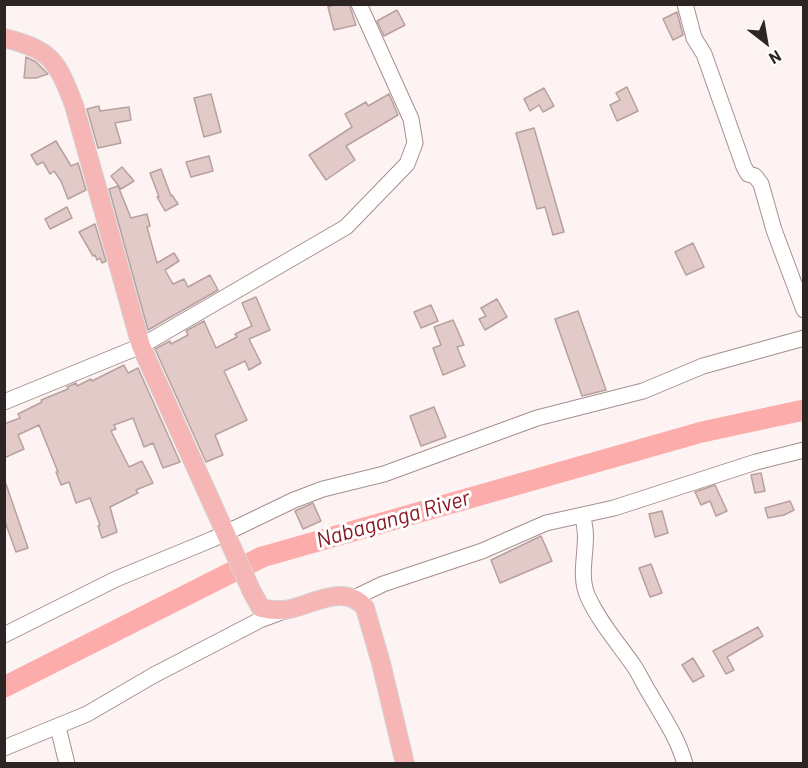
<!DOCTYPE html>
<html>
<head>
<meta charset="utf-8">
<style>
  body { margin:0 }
  #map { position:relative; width:808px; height:768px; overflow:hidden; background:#fdf3f2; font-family:Barlow,sans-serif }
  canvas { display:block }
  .frame { position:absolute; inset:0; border:6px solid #2d2424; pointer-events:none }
  .north { position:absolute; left:736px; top:12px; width:60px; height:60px; -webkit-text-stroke:4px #fff; paint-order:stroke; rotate:149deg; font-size:16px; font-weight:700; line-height:24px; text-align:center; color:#2d2424 }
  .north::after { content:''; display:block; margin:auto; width:21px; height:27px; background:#2d2424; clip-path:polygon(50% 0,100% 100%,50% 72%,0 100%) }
</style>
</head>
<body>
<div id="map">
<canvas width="808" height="768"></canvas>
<div class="frame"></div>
<div class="north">N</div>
</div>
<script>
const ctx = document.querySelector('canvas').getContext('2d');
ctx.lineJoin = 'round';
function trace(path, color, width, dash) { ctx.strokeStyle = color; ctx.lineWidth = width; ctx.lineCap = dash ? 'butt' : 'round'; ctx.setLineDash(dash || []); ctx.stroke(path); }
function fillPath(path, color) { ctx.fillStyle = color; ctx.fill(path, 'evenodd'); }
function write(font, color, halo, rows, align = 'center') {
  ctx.font = font + ' Barlow,sans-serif'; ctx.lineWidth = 6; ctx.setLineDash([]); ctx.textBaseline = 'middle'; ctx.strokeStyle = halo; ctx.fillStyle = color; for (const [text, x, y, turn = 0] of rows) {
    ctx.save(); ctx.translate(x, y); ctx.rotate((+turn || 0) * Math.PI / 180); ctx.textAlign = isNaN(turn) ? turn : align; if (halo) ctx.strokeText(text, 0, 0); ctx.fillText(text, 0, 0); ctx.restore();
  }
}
trace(new Path2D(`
  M4 687 262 557 702 432 804 410`), '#fcacaa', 21);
const building = new Path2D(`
  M337 4H349L356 25 334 30 328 7Z
  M397 10 405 25 384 36 377 21Z
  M677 12 683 35 673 40 663 19Z
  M26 57 36 62 48 74 36 78H24Z
  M627 87 638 111 617 121 610 105 620 100 616 93Z
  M544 88 554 106 543 112 539 105 530 111 524 99Z
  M211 94 221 132 204 137 194 98Z
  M389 94 398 115 346 146 355 160 326 180 309 155 352 127 345 114 366 102 368 106Z
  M99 106 100 111 129 107 131 120 115 123 121 143 98 148 87 109Z
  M534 128 564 232 553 235 545 207 537 209 516 133Z
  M56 141 71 166 78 163 86 190 68 199 61 181 54 171 50 174 43 162 37 165 31 155Z
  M209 156 213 171 191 177 186 162Z
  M122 167 134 181 121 189 111 176Z
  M161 169 171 196 172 195 178 204 165 211 157 197H159L150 173Z
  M118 186 131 218 147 214 150 226 147 227 157 263 174 253 179 261 165 270 173 284 184 279 188 287 210 275 218 290 148 330 109 189Z
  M67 207 72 218 50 229 45 219Z
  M95 224 106 261 102 263 100 258 97 260 95 255 93 256 79 232Z
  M693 243 704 267 686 275 675 252Z
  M256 297 270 330 249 339 261 363 249 370 245 361 224 371 247 420 215 435 223 455 206 462 155 349 170 341 171 344 188 335 186 331 204 321 216 348 237 337 235 334 252 326 242 303Z
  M497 299 507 317 485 330 479 319 486 316 481 308Z
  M431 305 438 321 421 328 414 312Z
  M578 311 606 390 582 396 555 319Z
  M453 320 464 345 457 347 465 366 443 375 433 348 441 345 434 327Z
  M124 365 128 373 138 368 180 462 163 468 153 443 144 447 133 418 114 425 116 429 111 431 129 467 142 461 153 483 136 490 138 493 110 507 117 532 102 538 98 526 100 525 90 498 76 503 69 482 61 485 56 472H58L39 425 18 435 24 449 4 458V424L20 418 18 414 42 402 41 400 68 389 67 387 76 383 77 386 91 379 92 381Z
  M434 407 446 437 421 446 410 416Z
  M761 473 765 491 755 493 751 475Z
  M6 484 28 548 16 552 4 519V485Z
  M715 485 727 511 716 516 710 501 701 505 695 492Z
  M790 501 794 510 784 515 768 518 765 508Z
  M313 503 321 521 303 529 295 511Z
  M662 511 668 533 655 537 649 514Z
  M541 536 552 561 500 583 491 560Z
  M651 564 662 593 650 597 639 568Z
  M758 627 763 636 727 657 734 670 726 674 713 651Z
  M693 658 704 676 693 682 682 665Z`);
fillPath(building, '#e2cac8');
trace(building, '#b8a09f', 1.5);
const minor = new Path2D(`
  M685 4 694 38 704 54 744 167 748 174 755 176 761 184 774 230 804 310
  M4 402 141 346 346 227 407 164 415 143 411 119 359 4
  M582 516C592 542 576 571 588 597 600 623 618 643 634 666 640 675 644 685 650 694 663 717 678 738 685 764
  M354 598 383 584 482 551 546 523 614 508 756 462 804 450
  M4 635 116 579 213 539 294 500 323 489 384 474 537 418 643 391 703 366 804 338
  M58 727 67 764
  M4 748 87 714 154 675 260 620 284 611`);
const major = new Path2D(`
  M4 38C52 50 57 61 74 105L141 346 252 592 261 608C270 610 280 611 290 609 313 604 346 583 365 608L381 663 405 764`);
trace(minor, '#a68f8e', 17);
trace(major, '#d5d3d3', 20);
trace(minor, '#fff', 15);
trace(major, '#f7b6b6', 18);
write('italic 22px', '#8b1925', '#fff', [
  ["Nabaganga River",393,519,-16]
]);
</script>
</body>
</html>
